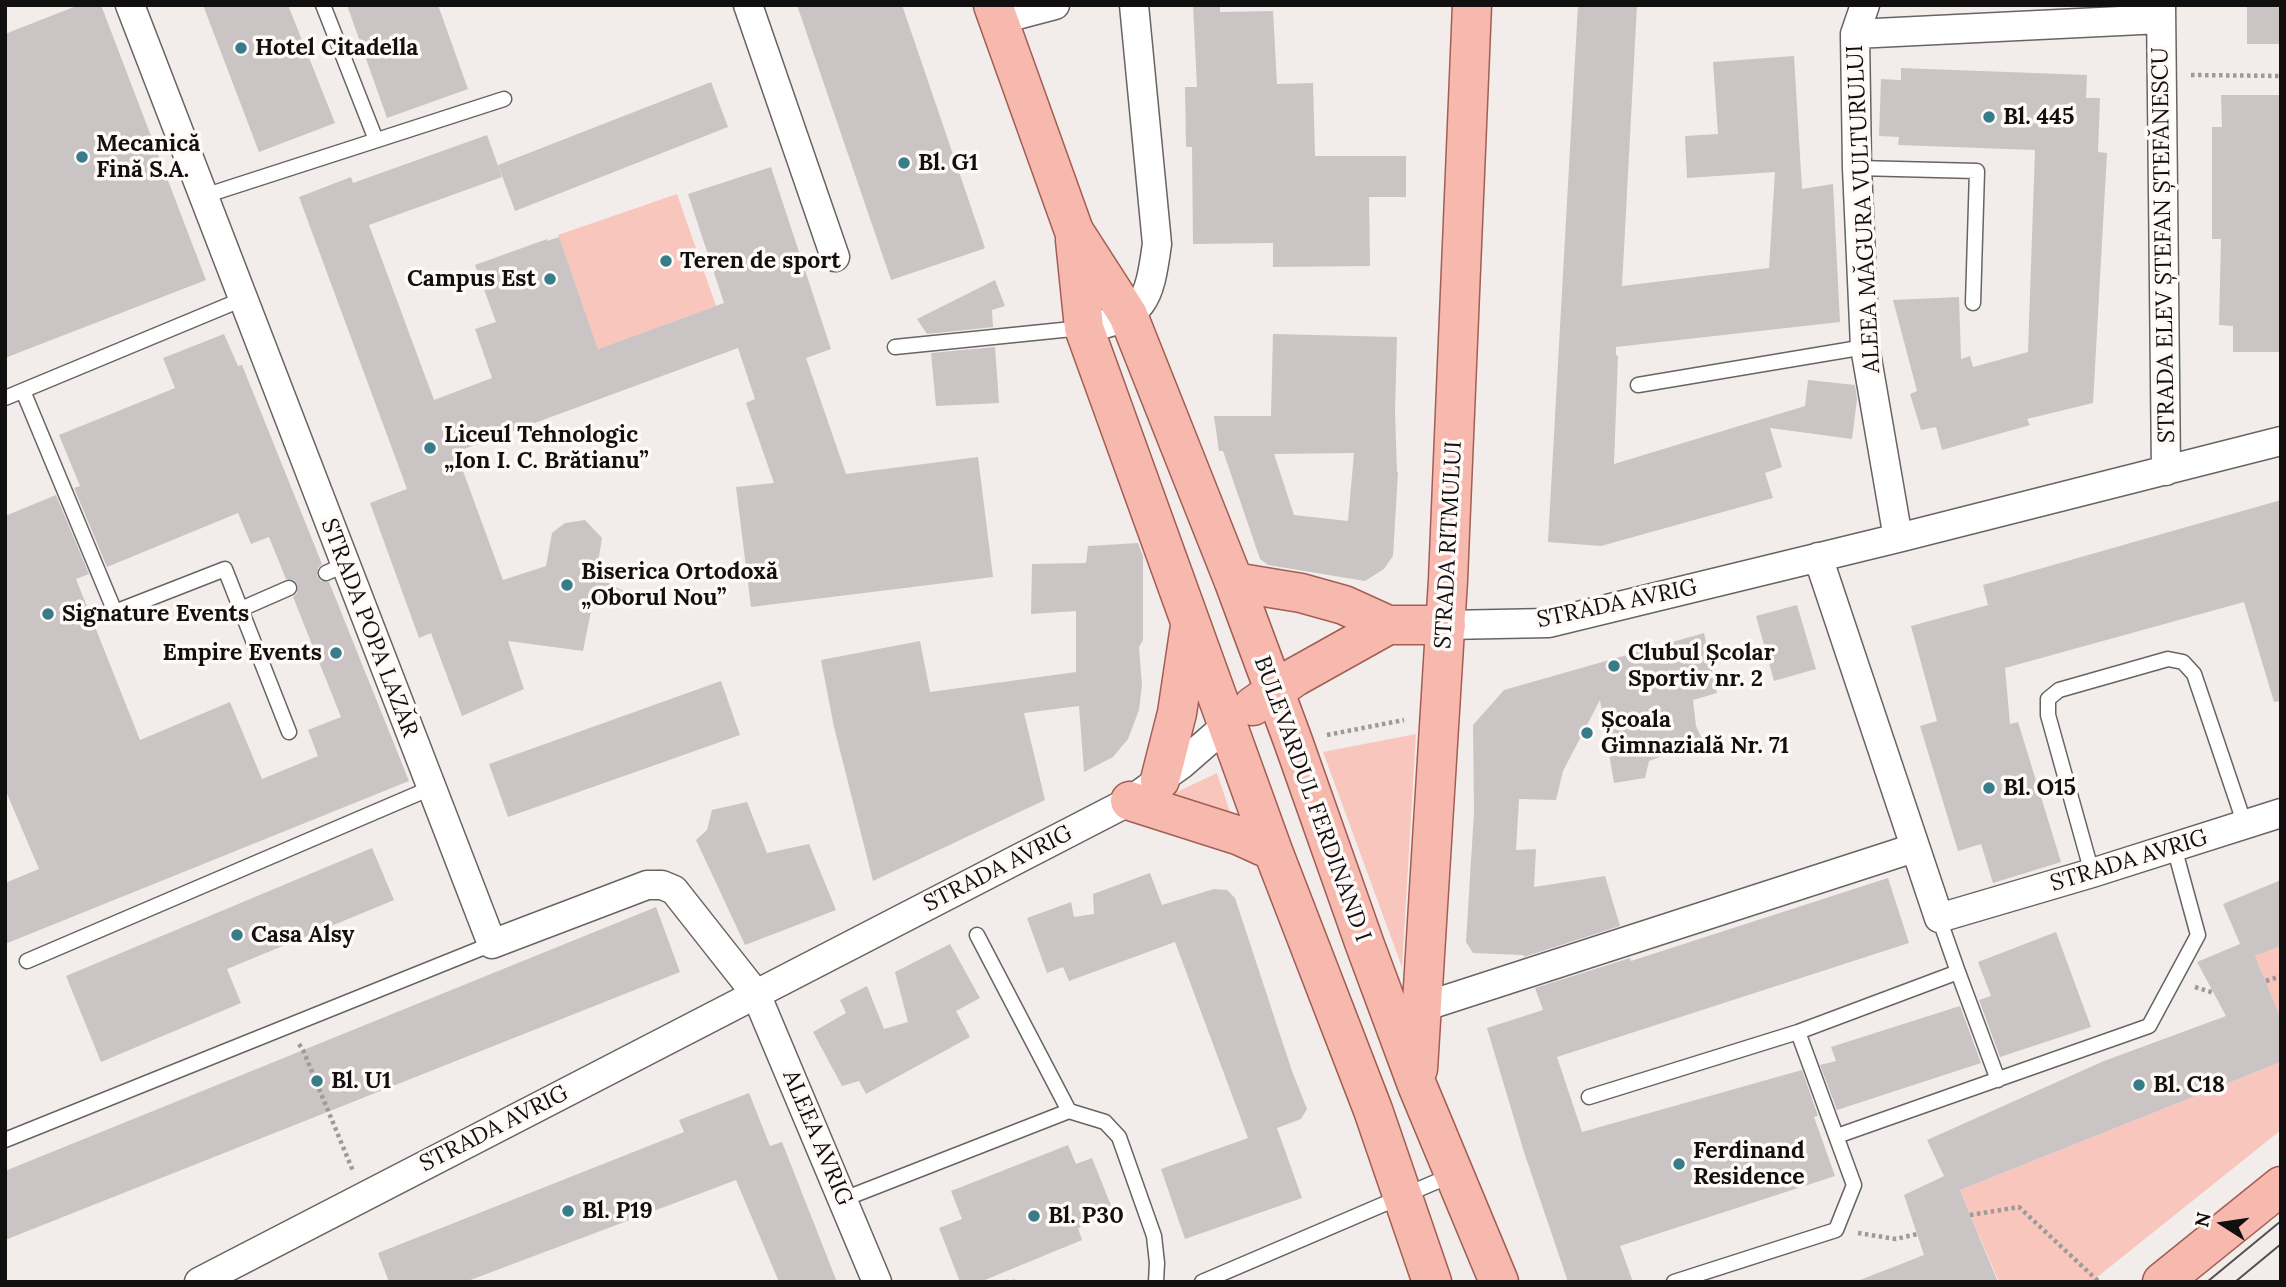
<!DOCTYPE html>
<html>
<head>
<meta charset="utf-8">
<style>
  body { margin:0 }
  #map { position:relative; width:2286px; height:1287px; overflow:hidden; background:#f2eceb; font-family:Lora,serif }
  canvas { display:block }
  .frame { position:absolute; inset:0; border:7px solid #110f0f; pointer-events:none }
  .north { position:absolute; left:2188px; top:1189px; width:70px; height:70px; -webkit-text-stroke:5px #fff9f8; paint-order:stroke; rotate:282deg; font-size:19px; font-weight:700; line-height:28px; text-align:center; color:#110f0f }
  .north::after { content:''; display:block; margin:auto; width:24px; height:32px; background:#110f0f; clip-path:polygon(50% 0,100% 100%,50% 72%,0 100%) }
</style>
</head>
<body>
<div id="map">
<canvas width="2286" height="1287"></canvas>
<div class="frame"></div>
<div class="north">N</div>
</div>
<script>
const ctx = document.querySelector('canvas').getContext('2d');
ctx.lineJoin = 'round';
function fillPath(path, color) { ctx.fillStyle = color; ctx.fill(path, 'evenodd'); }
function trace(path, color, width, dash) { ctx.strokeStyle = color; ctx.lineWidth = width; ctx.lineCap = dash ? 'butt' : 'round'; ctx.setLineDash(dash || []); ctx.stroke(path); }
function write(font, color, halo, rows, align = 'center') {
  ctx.font = font + ' Lora,serif'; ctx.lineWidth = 7; ctx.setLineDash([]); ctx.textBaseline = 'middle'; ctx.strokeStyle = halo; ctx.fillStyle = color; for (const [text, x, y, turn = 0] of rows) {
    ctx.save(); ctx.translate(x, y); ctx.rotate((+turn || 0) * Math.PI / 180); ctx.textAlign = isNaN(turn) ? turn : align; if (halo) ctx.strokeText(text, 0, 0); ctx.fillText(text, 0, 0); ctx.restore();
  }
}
fillPath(new Path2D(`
  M677 194 716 306 598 349 558 235Z
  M1416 734 1402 967 1323 752Z
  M1217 773 1233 821 1166 797Z
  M2281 946V1020L2255 956Z
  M2281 1062V1130L2091 1282H1999L1960 1190Z`), '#f9c6bd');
fillPath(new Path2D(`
  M79 5H101L206 280 5 358V34Z
  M203 5H288L335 123 259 152Z
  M347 5H438L468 89 387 118Z
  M797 5H902L985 248 983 249 891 280Z
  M1193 5H1220V12L1273 11 1277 84 1313 83 1315 156H1406V197H1369L1370 266 1273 267V243L1193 244 1192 147H1186L1185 87H1197Z
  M1578 5H1637L1622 286 1769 268 1775 172 1687 178 1685 136 1718 134 1713 62 1794 56 1802 189 1833 184 1840 322 1616 347V355L1618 356 1614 464 1805 406 1808 380 1855 385 1857 399 1852 439 1770 428 1782 467 1765 473 1773 498 1601 546 1548 542Z
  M2247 5H2281V44H2247Z
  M1901 68 2087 75 2086 98H2100L2098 152 2107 153 2093 403 2027 419 2030 425 1942 450 1936 427 1921 430 1910 394 1917 391 1893 300 1959 297 1961 359 1970 356 1973 367 2028 352 2035 150 1898 145 1899 137 1879 136 1881 79 1901 80Z
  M711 82 728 127 515 211 498 165Z
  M2221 95H2281V352H2233V326L2219 325 2221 239H2212V127H2222Z
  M487 135 502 177 369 225 434 400 492 378 475 329 496 322 475 265 547 239V241L559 237 598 349 724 303 688 194 771 167 831 349 806 358 846 474 978 457 993 577 751 607 736 487 774 483 746 403 755 399 738 348 456 452 503 580 546 566 552 533 565 523 585 520 602 538 596 576 638 599 593 601 583 651 508 641 524 689 462 716 431 633 419 638 370 503 407 489 299 197 351 177 353 183Z
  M995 280 1005 306 992 310 993 327 927 334 917 319Z
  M224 334 238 366 242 365 322 564 318 568 317 576 321 581 329 582 409 781 5 944V883L39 869 5 789V516L56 495 89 574 76 579 140 740 230 702 262 779 318 756 308 730 341 717 293 597 297 593 298 585 294 580 286 579 269 537 251 544 238 513 107 567 74 488 80 486 59 435 175 388 163 358Z
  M1273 334 1397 337 1395 412 1397 472H1398L1393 556 1384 569 1365 581 1268 565 1260 559 1223 451H1219L1214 416H1271ZM1354 453 1348 521 1294 515 1274 454Z
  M995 347 999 403 936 406 931 353Z
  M2281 500V701L2274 702 2244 602 2005 668 2010 724 2018 722 2061 862 1993 883 1981 844 1958 851 1920 726 1937 721 1911 626 1988 605 1983 585Z
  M1138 543 1143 556V640L1139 647 1142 685 1139 710 1128 739 1113 757 1084 772 1079 706 1024 713 1045 800 873 881 834 727 821 660 920 641 930 692 1076 672V611L1031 614 1032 564 1086 563 1088 546Z
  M1797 605 1816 669 1774 681 1756 616Z
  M1704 633 1717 693 1693 700 1696 726 1703 741 1649 761 1645 778 1614 783 1600 700 1563 771 1556 800 1519 799 1516 850 1536 849 1534 887 1605 876 1620 926 1524 957 1523 955 1473 953 1466 942 1474 812 1473 725 1504 690Z
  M721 681 740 735 508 817 489 764Z
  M747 802 767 853 809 844 836 910 745 945 696 840 707 830 712 810Z
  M372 848 394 900 227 969 241 1003 101 1062 66 976Z
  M1150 873 1162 905 1214 889 1227 890 1235 898 1292 1071 1307 1109 1301 1119 1277 1128 1302 1198 1185 1239 1161 1169 1248 1138 1175 942 1069 981 1063 967 1047 973 1027 918 1071 902 1074 917 1094 914 1093 894Z
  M1888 878 1909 943 1557 1057 1582 1132 1802 1070 1818 1116 1814 1117 1835 1176 1620 1246 1633 1282H1568L1524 1152 1487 1028 1543 1010 1535 988 1630 958 1631 961Z
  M2281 880V946L2255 956 2281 1019V1062L1960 1190 1998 1282H1860V1280L1924 1255 1904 1195 1944 1176 1927 1140 2104 1061 2226 1016 2197 962 2240 944 2223 904Z
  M656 907 680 972 5 1240V1171Z
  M2056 932 2091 1027 2000 1057 1979 1000 1991 996 1978 962Z
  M950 944 980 998 956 1011 970 1037 866 1094 859 1081 842 1086 813 1032 846 1013 840 1000 867 986 884 1029 908 1022 895 972Z
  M1960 1006 1981 1063 1837 1110 1820 1065 1836 1061 1831 1047Z
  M749 1093 770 1146 782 1142 837 1282H779L736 1180 465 1282H389L378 1253 684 1132 679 1120Z
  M1068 1145 1076 1164 1092 1158 1114 1213 1078 1228 1082 1240 980 1282H960L939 1228 962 1219 951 1191Z`), '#cac5c4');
const lane = new Path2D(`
  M323 5 376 140
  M1857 168 1977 171 1973 303
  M204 196 504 99
  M895 347 1082 328
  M1638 385 1865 347
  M23 391 115 612 225 569 289 732
  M5 398 243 299
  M326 573 344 565
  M241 609 289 588
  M2092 873 2048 715V699L2059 690 2168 659 2183 662 2194 674 2245 825
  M977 935 1069 1111 1105 1122 1119 1137 1154 1236 1157 1263 1156 1282
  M27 961 431 788
  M1958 972 1998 1080
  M1589 1097 1798 1032 1958 972 1939 918
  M1837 1136 2149 1026 2198 935 2174 847
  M5 1140 492 944
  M844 1199 1069 1111
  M1202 1282 1452 1175
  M1674 1282 1836 1230 1854 1185 1798 1032`);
const street = new Path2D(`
  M130 5 492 944 647 885H662L674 890 756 994 877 1282
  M748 5 835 257
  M1865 5 1855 34 1857 168 1865 347 1898 538
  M2161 5 2166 471
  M998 20 1055 5
  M1855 34 2161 19
  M1084 328C1145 318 1149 301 1157 244L1134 5
  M1818 557 1939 918 2092 873 2281 813
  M1446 625 1549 623 1898 538 2281 441
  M1420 1008 1914 848
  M199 1282 1130 801 1182 764 1228 724`);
const primary = new Path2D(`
  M993 5 1074 231 1128 315 1234 582 1293 741 1365 945 1417 1085 1499 1282
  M1075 240 1084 328 1273 851 1373 1110 1432 1282
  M1234 582 1301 593 1344 605 1388 625
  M1253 706 1295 677 1388 625H1446
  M1160 780 1177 713 1190 626
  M1130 801 1240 836 1273 851
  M1418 1069 1448 580 1472 5
  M2162 1282 2281 1186`);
trace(lane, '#696463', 17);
trace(street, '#696463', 31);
trace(primary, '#a35e53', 41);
trace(new Path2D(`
  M2191 75 2281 76
  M1327 735 1404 720
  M2266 981 2281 976
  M2195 987 2214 993
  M299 1044 303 1050 353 1171
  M1970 1215 2019 1207 2099 1282
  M1858 1233 1896 1239 1917 1234
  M1005 1282H1016`), '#9e9a99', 4.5, [3.5, 3.5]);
trace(lane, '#fff', 14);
trace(street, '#fff', 28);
trace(primary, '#f7b8ae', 38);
trace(new Path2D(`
  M2207 1282 2281 1221
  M2235 1282 2281 1244`), '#524f4f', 2);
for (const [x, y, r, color] of [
  [241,48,7,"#377d89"],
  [1989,117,7,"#377d89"],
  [82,157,7,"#377d89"],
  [904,163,7,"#377d89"],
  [666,261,7,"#377d89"],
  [550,279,7,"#377d89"],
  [430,448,7,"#377d89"],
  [567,585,7,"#377d89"],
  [48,614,7,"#377d89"],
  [336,653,7,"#377d89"],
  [1614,666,7,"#377d89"],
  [1587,733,7,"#377d89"],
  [1989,788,7,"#377d89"],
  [237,935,7,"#377d89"],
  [317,1081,7,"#377d89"],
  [2139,1085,7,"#377d89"],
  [1679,1164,7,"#377d89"],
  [568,1211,7,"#377d89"],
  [1034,1216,7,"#377d89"]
]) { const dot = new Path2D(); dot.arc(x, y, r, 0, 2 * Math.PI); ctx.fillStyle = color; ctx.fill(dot); trace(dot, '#fff9f8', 2.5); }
write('bold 23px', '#110f0f', '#fff9f8', [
  ["Hotel Citadella",255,48],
  ["Bl. 445",2003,117],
  ["Mecanică",96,144],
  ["Fină S.A.",96,170],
  ["Bl. G1",918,163],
  ["Teren de sport",680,261],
  ["Campus Est",536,279,"right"],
  ["Liceul Tehnologic",444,435],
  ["„Ion I. C. Brătianu”",444,461],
  ["Biserica Ortodoxă",581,572],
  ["„Oborul Nou”",581,598],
  ["Signature Events",62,614],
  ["Empire Events",322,653,"right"],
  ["Clubul Școlar",1628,653],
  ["Sportiv nr. 2",1628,679],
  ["Școala",1601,720],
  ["Gimnazială Nr. 71",1601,746],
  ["Bl. O15",2003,788],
  ["Casa Alsy",251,935],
  ["Bl. U1",331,1081],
  ["Bl. C18",2153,1085],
  ["Ferdinand",1693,1151],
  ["Residence",1693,1177],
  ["Bl. P19",582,1211],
  ["Bl. P30",1048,1216]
], 'left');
write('23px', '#110f0f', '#fff9f8', [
  ["ALEEA MĂGURA VULTURULUI",1864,209,-93],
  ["STRADA ELEV ȘTEFAN ȘTEFĂNESCU",2164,245,-91],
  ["STRADA RITMULUI",1449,545,-87],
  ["STRADA AVRIG",1617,604,-12],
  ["STRADA POPA LAZĂR",369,628,69],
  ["BULEVARDUL FERDINAND I",1312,799,70],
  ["STRADA AVRIG",2129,861,-17],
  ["STRADA AVRIG",998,869,-27],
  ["STRADA AVRIG",494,1129,-27],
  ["ALEEA AVRIG",817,1138,67]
]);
</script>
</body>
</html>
